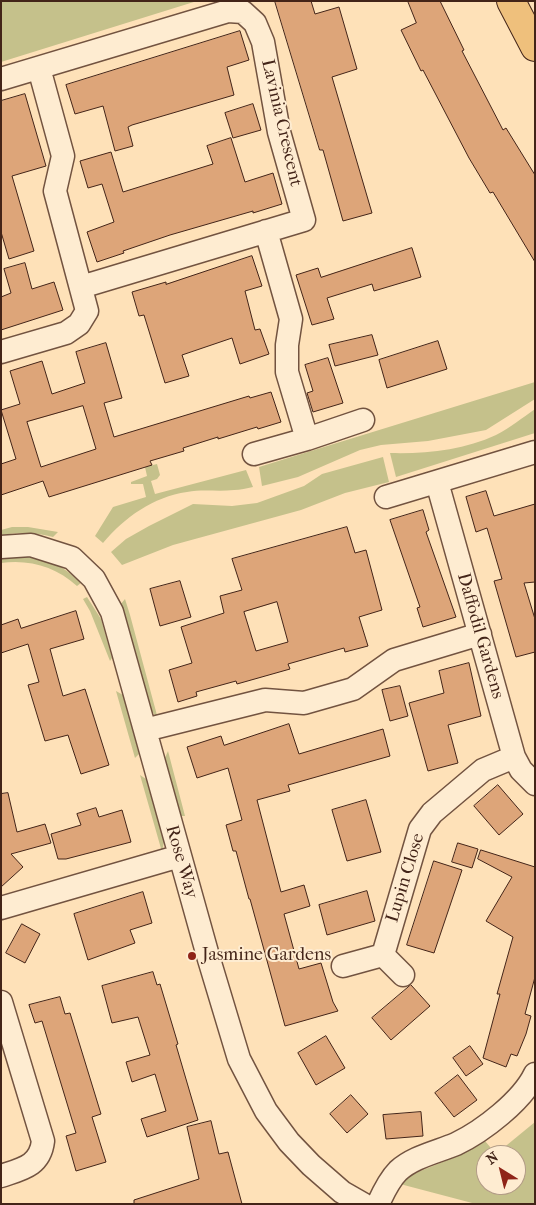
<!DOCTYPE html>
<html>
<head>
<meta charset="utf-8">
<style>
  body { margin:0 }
  #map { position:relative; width:536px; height:1205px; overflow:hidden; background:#fee1b8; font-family:"IM FELL French Canon",serif }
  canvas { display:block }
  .frame { position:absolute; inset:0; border:2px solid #432418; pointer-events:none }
  .north { position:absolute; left:476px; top:1145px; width:50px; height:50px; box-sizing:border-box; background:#feecd1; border:1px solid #b39c87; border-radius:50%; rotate:324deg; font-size:14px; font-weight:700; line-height:20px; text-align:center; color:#432418 }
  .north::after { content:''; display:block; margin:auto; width:18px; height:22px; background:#8f2418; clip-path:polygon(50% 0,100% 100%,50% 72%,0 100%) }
</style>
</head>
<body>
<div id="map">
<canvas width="536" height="1205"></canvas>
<div class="frame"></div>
<div class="north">N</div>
</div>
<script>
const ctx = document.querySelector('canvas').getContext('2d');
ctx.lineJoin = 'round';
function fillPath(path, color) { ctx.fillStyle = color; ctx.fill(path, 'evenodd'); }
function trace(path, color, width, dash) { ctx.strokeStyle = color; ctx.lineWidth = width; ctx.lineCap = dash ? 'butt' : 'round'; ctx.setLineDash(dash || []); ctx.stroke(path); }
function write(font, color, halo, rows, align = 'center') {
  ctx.font = font + ' "IM FELL French Canon",serif'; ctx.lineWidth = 4; ctx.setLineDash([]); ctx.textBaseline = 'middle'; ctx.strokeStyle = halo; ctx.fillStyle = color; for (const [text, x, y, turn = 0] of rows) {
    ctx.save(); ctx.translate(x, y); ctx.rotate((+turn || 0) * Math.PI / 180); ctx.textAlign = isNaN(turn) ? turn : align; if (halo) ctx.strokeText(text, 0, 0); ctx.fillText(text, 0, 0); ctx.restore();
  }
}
fillPath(new Path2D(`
  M1 1H197L1 62Z
  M535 382V399L486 430 428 441 381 445 360 450 298 477 262 486 259 467Z
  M535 409V433L396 477 390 453C426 454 464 450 496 435 510 428 522 418 535 409Z
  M383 457 389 482 345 493 301 510 173 545 122 565 111 552 126 539 149 526 193 504 232 506 257 503 304 486 322 474Z
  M157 464 160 475 157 479 151 481 155 494 246 470 253 487C247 488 240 490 234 490 218 492 203 489 187 492 153 497 125 517 103 543L95 536 113 507 146 497 143 484H131V482L147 476 145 467Z
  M12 527H28L58 532 53 537C35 532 20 532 1 535V530Z
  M20 556C48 559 60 563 81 583L77 586C56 567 30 559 1 563V559Z
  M87 597 101 619 112 658 110 661 90 611 83 599Z
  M125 599 130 615 158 719 150 709 120 605Z
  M116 691 123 695 139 754 135 758Z
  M168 751 185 816H181L165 758Z
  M140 775 146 779 164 842 162 852Z
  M535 1122V1204H476L400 1184 406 1177 445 1161 485 1141 496 1154ZM486 1155H516V1185H486Z`), '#c5c18b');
const building = new Path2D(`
  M275 1H311L315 14 339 7 357 69 332 77 372 213 343 221 323 150H320Z
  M408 1H440L464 50 462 51 503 130 506 128 535 175V262L493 192 490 193 469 158 423 70 421 71 401 30 416 23Z
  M240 31 249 60 227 67 234 95 132 125 128 127 133 146 115 151 103 106 75 114 66 85Z
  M25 94 46 166 12 176 34 251 9 259 1 232V101Z
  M253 104 261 130 233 138 225 113Z
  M231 138 245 182 273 173 282 204 253 213V211L170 235 123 251 124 253 97 262 87 232 114 222 102 184 88 188 80 161 111 152 123 192 213 164 207 146Z
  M412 248 421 277 374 291 372 284 327 298 334 319 312 325 296 275 318 268 321 277Z
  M252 256 262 286 245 291 255 330 260 329 269 354 240 364 232 338 182 355 189 376 165 383 144 315 139 316 132 292 166 282V284Z
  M25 263 32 289 54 282 63 310 1 330V297L11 293 4 269Z
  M372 335 378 355 335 366 329 345Z
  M438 341 447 369 387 388 379 360Z
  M106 343 122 398 104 403 114 437 249 396 250 398 271 392 281 422 258 429 257 427 218 439V437L183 448 184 451 150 461 152 465 49 497 43 481 1 495V464L16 459 1 410 20 404 10 371 42 361 52 394 85 383 76 352ZM83 406 96 449 41 467 27 422Z
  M328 358 343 403 313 412 307 393 313 391 305 365Z
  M486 491 494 516 535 504V582L524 583 535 619V652L516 657 494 581 502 579 487 528 476 532 466 497Z
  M423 510 429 530 426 532 456 617 423 627 417 608 420 607 390 520Z
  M347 527 355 553 366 550 382 610 359 617 368 646 345 652 344 648 288 664 290 669 237 684 236 681 196 692 197 696 178 702 169 670 192 663 181 627 224 613 220 596 242 590 232 559ZM277 602 288 642 256 651 244 612Z
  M180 581 191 617 160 626 150 589Z
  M76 611 84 639 50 649 63 696 85 689 109 765 81 774 68 735 45 741 28 685 39 682 28 644 1 653V625L18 619 21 628Z
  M469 663 481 716 448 725 458 763 428 771 409 703 444 693 439 671Z
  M400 686 408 716 390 721 382 690Z
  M289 724 299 754 383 729 390 756 288 785 290 791 257 800 281 892 304 885 310 906 284 914 299 969 321 963 333 1002 338 1011 285 1026 250 899H249L236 851H233L226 825 242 820 228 768 197 778 187 747 221 736 224 745Z
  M498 785 523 814 499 835 474 806Z
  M8 793 17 832 45 824 51 843 11 854 23 867 1 887V794Z
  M366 800 381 852 347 861 332 810Z
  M96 808 99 817 122 810 131 842 66 859H58L51 834 81 825 77 814Z
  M458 843 478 849 472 868 452 862Z
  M481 850 535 867V977L525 1014 531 1016 526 1034 517 1056 511 1054 506 1067 483 1058 500 994H497L513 937 486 921 512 877 478 859Z
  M434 861 462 870 434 953 407 945Z
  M367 891 375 921 327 935 319 905Z
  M143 892 152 923 130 930 135 943 88 960 74 914Z
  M22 924 40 934 25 963 6 953Z
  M153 972 157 985 160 984 178 1044 176 1045 198 1120 147 1137 141 1119 166 1111 155 1074 132 1082 126 1062 150 1055 138 1017 112 1023 102 986Z
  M411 985 430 1006 391 1040 372 1018Z
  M60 997 65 1014 70 1013 101 1114 92 1117 106 1162 76 1171 66 1136 76 1133 42 1021 35 1023 29 1005Z
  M326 1036 345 1068 316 1085 298 1053Z
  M470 1046 483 1064 466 1076 453 1058Z
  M458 1075 477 1100 454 1117 435 1093Z
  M351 1095 368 1114 347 1133 330 1114Z
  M421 1112 423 1136 386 1139 383 1115Z
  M211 1121 219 1154 228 1152 242 1204H134V1200L199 1179 187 1127Z`);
fillPath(building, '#dda579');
trace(building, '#432418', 1);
const minor = new Path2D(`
  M1 79 228 11 243 12 255 23 263 42 279 132 304 220 81 287
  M266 231 291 319 287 345V372L307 439 363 420
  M1 352 66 333 79 324 87 311 55 191 63 156 39 68
  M254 454 307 439
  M437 482 514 757 521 770 535 784
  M386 497 535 452
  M1 547 31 545 72 558 94 579 112 612 208 956 239 1059 266 1111 289 1142 311 1165 342 1192 363 1204
  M145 730 265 700 304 703 353 689 394 660 480 634
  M1 908 180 856
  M343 966 383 955
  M403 975 383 955 420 829 432 813 483 770 514 757
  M1 1002 43 1141C40 1166 22 1169 1 1176
  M378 1204C383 1193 389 1180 398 1171 413 1157 437 1152 456 1144 483 1131 522 1101 535 1074`);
const primary = new Path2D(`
  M511 1 535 47`);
trace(minor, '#725340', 25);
trace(primary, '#432418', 30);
trace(minor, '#feecd1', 22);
trace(primary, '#efc07c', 28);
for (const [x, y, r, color] of [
  [192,956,5,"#8f2418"]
]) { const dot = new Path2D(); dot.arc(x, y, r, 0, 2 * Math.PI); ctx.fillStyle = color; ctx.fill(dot); trace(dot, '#feecd1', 2); }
write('18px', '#432418', '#feecd1', [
  ["Lavinia Crescent",281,123,77],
  ["Daffodil Gardens",480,636,74],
  ["Rose Way",181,862,74],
  ["Lupin Close",406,878,-73]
]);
write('18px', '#432418', '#feecd1', [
  ["Jasmine Gardens",202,956]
], 'left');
</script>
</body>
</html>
